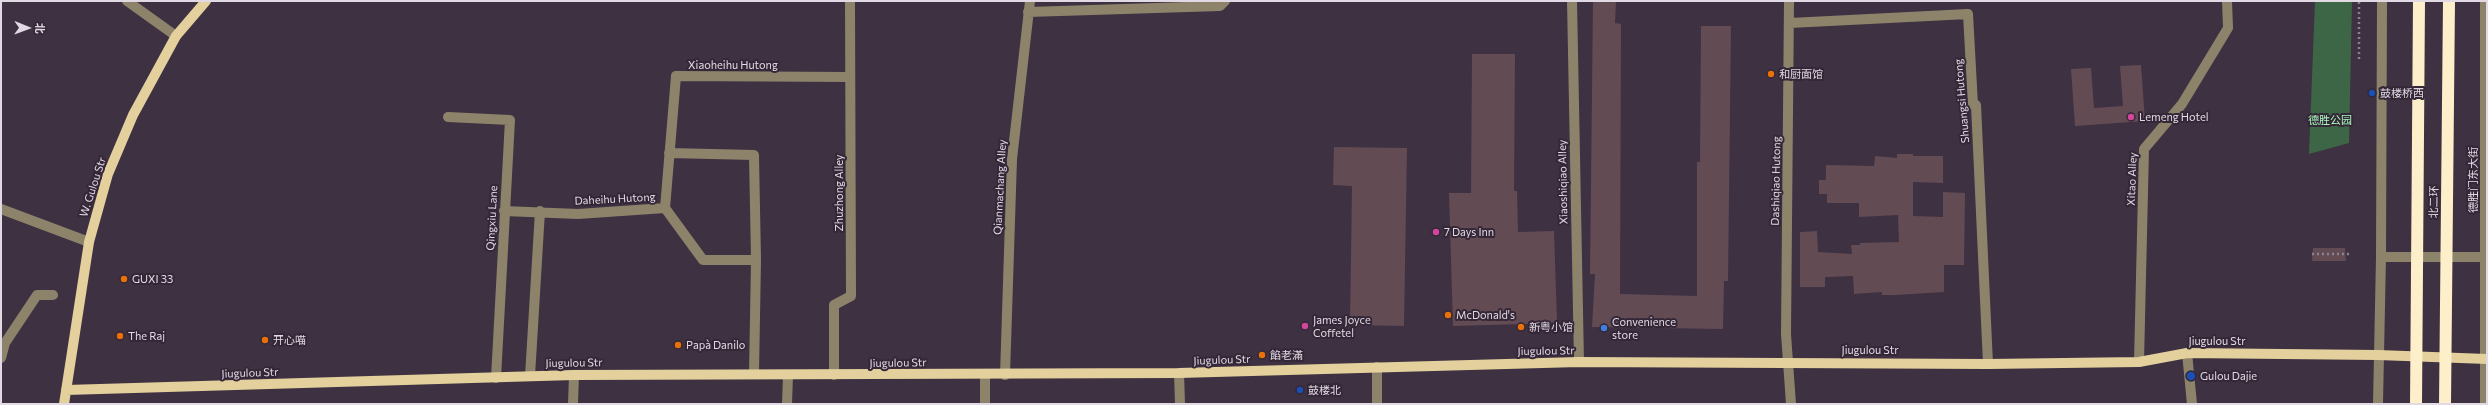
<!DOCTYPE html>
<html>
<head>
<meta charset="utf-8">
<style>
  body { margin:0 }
  #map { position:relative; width:2488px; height:405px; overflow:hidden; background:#3e3142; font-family:Commissioner,"Noto Sans SC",sans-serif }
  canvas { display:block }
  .frame { position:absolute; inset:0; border:2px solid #e1d9e3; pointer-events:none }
  .north { position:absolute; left:8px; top:8px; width:40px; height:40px; -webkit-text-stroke:3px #342737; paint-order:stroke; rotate:91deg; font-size:11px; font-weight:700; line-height:16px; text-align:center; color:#e1d9e3 }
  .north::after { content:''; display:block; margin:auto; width:14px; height:18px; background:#e1d9e3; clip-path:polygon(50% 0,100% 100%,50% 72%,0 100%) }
</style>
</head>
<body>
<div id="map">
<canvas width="2488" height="405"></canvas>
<div class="frame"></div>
<div class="north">北</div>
</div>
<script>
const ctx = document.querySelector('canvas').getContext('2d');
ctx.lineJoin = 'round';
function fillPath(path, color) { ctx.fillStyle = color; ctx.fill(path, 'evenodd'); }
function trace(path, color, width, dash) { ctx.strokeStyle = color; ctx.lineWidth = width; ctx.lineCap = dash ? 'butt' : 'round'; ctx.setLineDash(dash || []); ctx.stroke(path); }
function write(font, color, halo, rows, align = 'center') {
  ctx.font = font + ' Commissioner,"Noto Sans SC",sans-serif'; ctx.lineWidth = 4; ctx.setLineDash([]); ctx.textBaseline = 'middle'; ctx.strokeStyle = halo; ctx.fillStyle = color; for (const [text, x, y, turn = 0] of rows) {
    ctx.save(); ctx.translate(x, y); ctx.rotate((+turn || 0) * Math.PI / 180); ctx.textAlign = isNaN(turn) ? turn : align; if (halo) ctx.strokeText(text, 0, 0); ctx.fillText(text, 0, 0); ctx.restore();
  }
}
fillPath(new Path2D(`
  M2315 1H2352L2349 143 2309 154Z`), '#3d6647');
fillPath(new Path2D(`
  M1593 1H1616L1615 23 1621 24 1620 294 1697 296V162H1700L1701 26H1731L1728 281H1724L1723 329 1592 327 1595 274H1590Z
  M1472 54H1515L1514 191H1517L1518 232 1554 231 1557 323 1453 326 1449 193H1471Z
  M2141 65 2145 121 2075 126 2071 69 2091 68 2094 108 2123 106 2120 66Z
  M1334 147 1407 148 1404 326 1350 325 1352 186 1333 185Z
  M1897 154H1913V156H1943V183L1913 182V216L1943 217V192L1965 193 1964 265H1944V292L1896 295H1882V292L1854 294 1853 276 1825 277V287H1800V232L1817 231 1818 252 1852 254 1851 245H1860V243L1899 242 1898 215 1859 217V203H1827V194H1819V180H1826V165L1874 166 1875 156 1897 158Z
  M2313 248H2345L2346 261H2312Z`), '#634b54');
trace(new Path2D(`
  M2359 59V1
  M2312 254H2352`), '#8c828f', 2.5, [2, 3]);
trace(new Path2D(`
  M127 1 176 36
  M1572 1 1579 362
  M1789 1 1786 334 1791 404
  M2485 1V404
  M1028 12 1220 6 1225 1
  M1790 23 1968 14 1973 105H1976L1988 364
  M448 117 510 120 496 378
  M669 153 754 155 756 260 754 374
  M665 208 676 76 850 77
  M1 209 89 242
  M504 211 578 214 665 208 703 260H756
  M2381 257H2485
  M2187 353 2192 404
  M1 358 5 343 37 295H53
  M2139 362 2144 149 2182 104 2228 28 2227 1
  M1179 373 1180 404
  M985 374V404
  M834 375V305L851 296 850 1
  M1005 375 1012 159 1030 1
  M530 376 540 211
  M573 404 574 375
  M787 404 788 375
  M1377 404V367
  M2378 404 2381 257 2382 1`), '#8d836b', 10);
trace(new Path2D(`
  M66 390 574 375 1179 373 1579 362 1988 364 2139 362 2187 353 2378 355 2487 359
  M64 404 89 242 108 174 133 115 176 36 206 1`), '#e3d09c', 10);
trace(new Path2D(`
  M2416 404 2419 1
  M2445 404 2449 1`), '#fdefca', 12);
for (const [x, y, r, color] of [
  [1771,74,4,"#e8710a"],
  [2372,93,4,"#1a4fb4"],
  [2131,117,4,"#d1479c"],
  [1436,232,4,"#d1479c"],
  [124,279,4,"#e8710a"],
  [1448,315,4,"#e8710a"],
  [1305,326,4,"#d1479c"],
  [1521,327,4,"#e8710a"],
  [1604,328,4,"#3f7fe0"],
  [120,336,4,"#e8710a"],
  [265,340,4,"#e8710a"],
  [678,345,4,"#e8710a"],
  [1262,355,4,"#e8710a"],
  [2191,376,5,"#1a4fb4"],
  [1300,390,4,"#1a4fb4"]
]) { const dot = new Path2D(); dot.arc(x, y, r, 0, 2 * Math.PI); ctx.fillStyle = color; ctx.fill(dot); trace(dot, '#342737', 1.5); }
write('11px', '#e1d9e3', '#342737', [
  ["Xiaoheihu Hutong",733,65],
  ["Shuangsi Hutong",1962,101,-95],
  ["Xitao Alley",2132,179,-88],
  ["德胜门东大街",2473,180,-90],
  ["Dashiqiao Hutong",1776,181,-89],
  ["Xiaoshiqiao Alley",1563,182,-91],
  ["W. Gulou Str",93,187,-72],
  ["Qianmachang Alley",1000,187,-87],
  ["Zhuzhong Alley",839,193,-90],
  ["Daheihu Hutong",615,199,-3],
  ["北二环",2434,202,-89],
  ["Qingxiu Lane",492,218,-87],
  ["Jiugulou Str",2217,341],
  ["Jiugulou Str",1870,350],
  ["Jiugulou Str",1546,351,-1],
  ["Jiugulou Str",1222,360,-2],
  ["Jiugulou Str",574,363,-1],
  ["Jiugulou Str",898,363,-1],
  ["Jiugulou Str",250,373,-2]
]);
write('11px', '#e1d9e3', '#342737', [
  ["和厨面馆",1779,74],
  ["鼓楼桥西",2380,93],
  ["Lemeng Hotel",2139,117],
  ["7 Days Inn",1444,232],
  ["GUXI 33",132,279],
  ["McDonald's",1456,315],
  ["James Joyce",1313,320],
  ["Coffetel",1313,333],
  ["Convenience",1612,322],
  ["store",1612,335],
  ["新粤小馆",1529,327],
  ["The Raj",128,336],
  ["开心喵",273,340],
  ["Papà Danilo",686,345],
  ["餡老滿",1270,355],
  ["Gulou Dajie",2200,376],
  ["鼓楼北",1308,390]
], 'left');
write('11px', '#a9f8bb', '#342737', [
  ["德胜公园",2330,120]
]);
</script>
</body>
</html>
